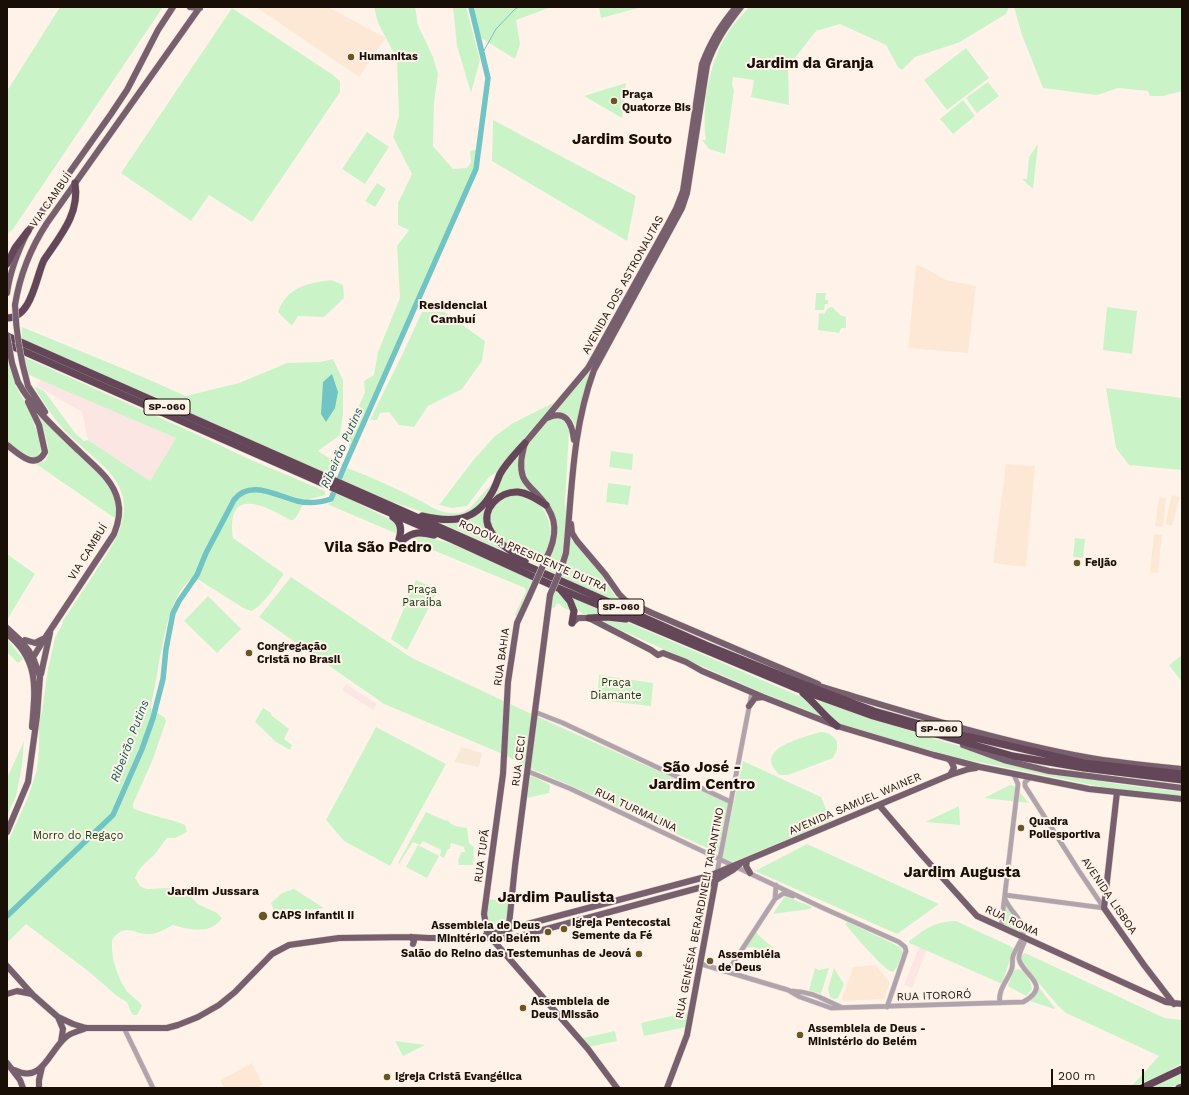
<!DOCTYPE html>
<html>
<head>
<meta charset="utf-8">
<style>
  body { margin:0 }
  #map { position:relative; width:1189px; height:1095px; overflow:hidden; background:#fff3e9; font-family:"Work Sans",sans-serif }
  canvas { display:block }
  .frame { position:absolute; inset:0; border:8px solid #190f07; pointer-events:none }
  .scale { position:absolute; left:1051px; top:1069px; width:93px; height:18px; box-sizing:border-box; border:2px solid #190f07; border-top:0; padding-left:5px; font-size:12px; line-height:14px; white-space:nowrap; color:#190f07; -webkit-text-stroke:3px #fff3e9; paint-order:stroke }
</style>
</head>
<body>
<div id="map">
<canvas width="1189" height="1095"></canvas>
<div class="frame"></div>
<div class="scale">200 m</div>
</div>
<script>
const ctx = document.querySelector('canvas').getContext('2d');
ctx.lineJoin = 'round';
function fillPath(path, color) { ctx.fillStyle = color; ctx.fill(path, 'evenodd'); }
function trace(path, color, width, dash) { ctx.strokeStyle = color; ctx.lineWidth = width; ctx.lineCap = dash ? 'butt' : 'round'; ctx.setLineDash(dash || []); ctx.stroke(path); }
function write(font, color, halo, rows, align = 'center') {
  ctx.font = font + ' "Work Sans",sans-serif'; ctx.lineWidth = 4; ctx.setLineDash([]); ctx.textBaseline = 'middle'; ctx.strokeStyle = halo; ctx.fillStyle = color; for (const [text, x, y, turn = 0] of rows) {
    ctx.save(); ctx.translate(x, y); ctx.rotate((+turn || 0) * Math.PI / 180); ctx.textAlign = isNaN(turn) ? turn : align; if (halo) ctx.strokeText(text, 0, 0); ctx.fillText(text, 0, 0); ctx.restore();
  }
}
fillPath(new Path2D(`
  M256 7H328L386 38 359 77Z
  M916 265 923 267 946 280 976 286 968 353 908 348Z
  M1006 464 1035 466 1026 567 993 563Z
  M1172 495 1180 497 1172 526 1165 524Z
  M1159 497 1166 498 1163 527 1155 526Z
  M1154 534 1162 535 1158 573 1150 572Z
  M876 965 890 983 884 999 843 1001 842 999 853 967Z
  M252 1063 263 1085 257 1088H224L220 1080Z`), '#fce8d5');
fillPath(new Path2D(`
  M41 379 176 438 150 481 88 440 82 412 37 386Z
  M346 684 377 704 373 710 342 690Z
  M919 947 927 950 912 988 904 985Z`), '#fbe6e4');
fillPath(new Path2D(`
  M462 747 482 753 479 767 454 762Z`), '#f8e9d6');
fillPath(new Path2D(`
  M60 7H163L13 229 7 234V91Z
  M374 7H415L418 25 433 57 438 74 434 103 433 146 453 169 467 168 471 162 470 151 479 149 476 169 350 453 348 442 349 433 354 417 365 392 364 381 374 375 378 352 400 298 397 246 409 230 398 225V203L412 174 393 137 399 116 397 59 378 23Z
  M453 7H466L480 60 471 93 457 46Z
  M474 7H551L516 20 520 44 515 59 481 38Z
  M599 7H642L601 18Z
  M749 7H1009L1006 14 960 42 915 57 902 70 898 67 886 45 840 24 816 31 788 67 789 105 751 97 754 80 733 77 732 85 734 90 725 154 709 149 702 140H706C701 105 710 57 731 28 736 21 743 14 749 7Z
  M1014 7H1182V91L1163 96H1150L1148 91 1118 88 1097 95 1043 88 1022 35Z
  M232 8 333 75 340 81V92L252 222 209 195 191 221 121 173Z
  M966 48 989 78 947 110 924 80Z
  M988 82 999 96 977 113 966 98Z
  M626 83 622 118 584 96Z
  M963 100 975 116 953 134 940 119Z
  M493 120 636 196 627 241 492 161Z
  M367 132 389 147 365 184 342 169Z
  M1038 144 1033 189 1022 179H1027L1029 157Z
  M377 183 386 189 375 207 365 201Z
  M331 280 343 285 344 298 324 317 298 316 292 326 278 312C287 287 308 283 331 280Z
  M816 293H826L825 300H828V304H825L824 310H815Z
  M832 307 840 315 846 317V328H841L839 333 818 330 819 313 824 314 828 308Z
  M1107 307 1137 311 1132 354 1103 350Z
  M422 312H444L485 341 482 361 462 389 428 406 414 427 399 425 389 412 380 413 377 420H370L404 351Z
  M22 327 129 371 186 396 239 383 287 363 320 362 333 359 343 380V414L340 435 318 451 339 464 333 478 139 390 22 339Z
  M24 357 194 433 249 459 325 491V495C319 497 310 498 306 501 300 506 300 515 293 520H290C262 504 226 487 233 538L283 573V575C274 588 265 603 252 611L245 609 199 580 191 579C169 597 165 636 159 662 157 676 154 691 151 705V709L164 717 166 721 153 759 133 804V808C150 816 169 818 185 825L187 832 175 838H167C163 843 159 849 155 854 147 862 139 867 135 878L141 887 147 889 168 888 180 890 190 896 198 904 217 913 222 918C211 935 189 930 173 925 167 928 159 933 152 934 135 937 127 920 112 940 111 958 117 976 126 990 130 996 138 999 142 1006L137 1015H133L131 1012 127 1002 117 996 88 971 26 924 7 943V844L28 797 37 770 39 749V723L42 711 48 669 55 638 63 623 62 622C73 606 83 590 94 574 115 542 141 508 109 472 98 460 84 449 71 437 56 423 44 404 34 386L44 391 76 434 84 441 88 440 150 481 176 438 29 375Z
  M7 360 16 387 28 407 38 435 41 451 36 457H28L7 442Z
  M594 364 582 397 576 427C572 416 565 411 553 411Z
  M1106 388 1182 398V470L1129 465 1116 448Z
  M555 402 508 457 500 470 489 477 467 506 452 508 439 505 475 458 495 436 513 423Z
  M35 410 93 465 112 490 117 509 116 519 36 464C41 463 47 461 48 455 51 444 39 421 35 410Z
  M560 418 566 424 569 431 565 502 567 522 564 549 555 573 546 569C552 555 561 538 556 522 554 518 550 514 547 510 530 484 512 466 534 436 543 425 544 419 560 418Z
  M520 451 526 486 531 493C525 492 515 489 509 490 491 492 489 510 485 524L513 555 439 522C452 523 463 523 475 516L507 466Z
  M611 451 633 454 632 470 609 467Z
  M347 468C371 477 396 488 419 500 427 504 435 510 444 512 453 514 461 514 469 509L495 480 478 507 464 517 440 518 387 500 342 480Z
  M608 483 631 486 628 505 606 502Z
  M334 493 349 499 391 520 396 524 398 531 395 533 327 504 332 503V500Z
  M515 493C521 495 528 497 533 500 547 508 553 527 549 542 547 550 543 558 539 565 525 559 496 541 490 526 489 522 490 515 490 511L501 498Z
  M416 536 427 537 449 543 533 580 517 615 514 616 526 591 525 588 411 541 410 538Z
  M570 538 595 565 615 596 622 602 637 610 638 612 561 577Z
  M1075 538 1085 539 1083 558 1073 557Z
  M7 554 35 574 8 618 7 617Z
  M291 577 412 658 538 717 729 803 718 853 572 786 534 770 505 755 384 704 259 617Z
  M416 580 438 590 407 650 391 639Z
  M554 590 563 594 571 611 564 608 558 603 557 604 554 608 551 607Z
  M208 596 241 629 217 653 184 621Z
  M571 597 611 615C601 616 588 619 579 611 576 609 573 601 571 597Z
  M620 620 629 623 804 698 809 701 821 716 758 691 600 621Z
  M7 639 23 659 18 663 7 652Z
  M1182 655V682L1169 665Z
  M599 675 653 683 651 706 597 700Z
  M815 700 919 734 1045 772 1118 784 1182 792V796L1102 787 964 759 910 745 836 722Z
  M263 708 271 713V715L289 729 284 739 292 745 290 750 276 742 255 722Z
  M376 727 446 764 390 866 344 841 326 820Z
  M820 732C828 732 832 735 837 741V750L833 758 788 775H780C751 749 802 738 820 732Z
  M24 741 22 766 16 796 7 816V778Z
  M743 761 821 797 831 821 733 862 722 857Z
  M532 776 550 785 549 793 527 798 530 777Z
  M1010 785 1014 786 1029 803 984 798Z
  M959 806 960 825 925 822Z
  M426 812 446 821 447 820C452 826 459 827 467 828L469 843 474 847 473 865H458L459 863 458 861 461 852H465L464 847 451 843 450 849H448L444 858 440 856 441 850 423 841 420 845 413 842 399 864 398 863Z
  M807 844 939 904 897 934 755 871Z
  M418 845 439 856 427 878 406 867Z
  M294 889 324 908 283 913 276 916 271 903 282 893Z
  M785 896 812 907 810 909 773 914Z
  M487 899 509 901 507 922 498 925 486 924Z
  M1004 906H1006L1021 926V933L1002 926Z
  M956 921 1012 947 1013 950 1002 984 914 945 909 943V941C927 928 933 922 956 921Z
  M848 922 900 947 903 952 897 967 893 972C884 971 853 933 845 924Z
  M756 931C760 939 772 945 778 953L777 955 753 947 745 948Z
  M1025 953 1158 1015 1165 1018 1182 1020V1063L1165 1073 1130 1088 1159 1056 1066 1013 1058 1006 1020 960V956Z
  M815 968 819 970 829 968 821 994 809 990Z
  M834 968 844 984 838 998 834 999 830 997 828 989Z
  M1018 969C1025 971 1031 981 1032 989L1026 996 1008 986 1013 971Z
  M1037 985 1055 1008 1054 1009 1030 1001C1035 996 1038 993 1037 985Z
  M689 1012 686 1027 644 1036 641 1023Z
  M615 1031 617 1041 588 1047 583 1039V1038Z
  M395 1041 425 1045 403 1056Z
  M1182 1072V1084L1167 1088H1149Z`), '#caf4c8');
fillPath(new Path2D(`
  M332 374 338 392 335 408 326 422 321 414 323 382Z`), '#72c4c4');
trace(new Path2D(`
  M482 54 496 29 515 9 519 7
  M1157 1088 1160 1087`), '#72c4c4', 1);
trace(new Path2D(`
  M7 916 113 815 142 749 153 718 163 679 166 649 173 613 179 601 197 575 206 553 234 500C250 479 277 496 297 501 309 504 319 503 331 499L345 465 476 169 488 78 471 7`), '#72c4c4', 5.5);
const minor = new Path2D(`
  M535 712 563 723 731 802
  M527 771 571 789 823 908 899 942 905 947 906 951 887 1007
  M1030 778 1025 782V786L1079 871 1104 908
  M717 873 752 692
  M1005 895 1104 908
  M775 899 776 885
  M1001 927 1018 784 1014 775
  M701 964 788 990 800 997 831 1008 1023 1002C1054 985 1022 975 1019 959 1018 954 1024 944 1026 938
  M728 971 775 899 784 893 793 896
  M792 991C814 992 822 999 841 1007
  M1000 1003C997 990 1009 979 1012 968 1013 964 1012 960 1013 956 1016 947 1026 937 1023 927 1019 917 1009 909 1005 899
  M124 1028 153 1088`);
const major = new Path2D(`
  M190 7 200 8
  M7 293C10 271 18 251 28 231L111 114 127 90 158 30 173 7
  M15 305C20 274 30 249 47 223L200 7
  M18 382C33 409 57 430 79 451 94 466 113 479 118 501 121 512 118 524 114 534L45 638 32 659 31 666
  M28 386 45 412
  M547 418C566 409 572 423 574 440
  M7 445C19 454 35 471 45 452L39 425 28 402
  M571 524 572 533 577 541 605 574 619 594 626 601 652 613 818 684
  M550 550C559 527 554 512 537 494 532 489 526 484 523 477 519 465 522 455 525 443L588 368 596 354 667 226 676 209 683 191 702 64C711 41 720 26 736 7
  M561 569 566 553C572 491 572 430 594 370L682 208 687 193 707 65C715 42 726 26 741 7
  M529 597 517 623 508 682 503 774 484 914 487 931 492 939 588 1049 617 1088
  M572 623 578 618H589L651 650 658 655 663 653 686 662 702 671 763 697 837 726 934 755 980 767 1089 789 1182 799
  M7 628 20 640 29 651 34 660 40 677 37 716 28 782 7 832
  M7 634C40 660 35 690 32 727
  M25 640 35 643 43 639
  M41 674 50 633
  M812 684C903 711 993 740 1085 757 1117 763 1150 766 1182 769
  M749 706 755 698 763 697
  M963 745 1004 760 1049 771 1182 788
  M948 759 951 761 954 768 950 775
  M1117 792 1104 908 1144 965 1174 1004
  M879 805 922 855 977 916 1166 1002 1182 1004
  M747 861 746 866 750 873
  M506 932 509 925 515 866 550 595
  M486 935 709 876 950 775 969 769 976 768
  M411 937 414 941 413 944
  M7 966 33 995 58 1017 73 1024 86 1028H167L178 1025 198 1017 219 1005 235 992 272 954 289 945 339 938 411 937 428 938H513L706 886 733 870 740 864
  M7 994 17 991 32 994
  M58 1017 63 1029 61 1042
  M7 1063 20 1080 23 1088
  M14 1070C43 1084 48 1052 66 1037 72 1032 80 1031 86 1028
  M39 1088V1080L42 1067
  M667 1088 687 1035 716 878`);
const highway = new Path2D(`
  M7 264 15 248 28 231
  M7 318C32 318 36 276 44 260 60 236 80 214 75 183
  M7 336 706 645 798 682 874 711 945 731 1084 763 1182 774
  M7 344 381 509 451 539 558 588 798 689 873 716 1013 756 1084 768 1182 780
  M422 516C451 523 475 522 491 494 495 488 497 481 500 474 506 463 516 453 525 443
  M393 517C401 522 402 530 399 539
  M403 540C413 531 422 532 434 535
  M525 561C513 552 496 543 489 528 480 509 500 491 518 492 529 493 538 500 546 505
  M560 589 570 601 574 611 572 623
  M589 618 607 617 626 619
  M803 693C815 703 824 716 837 726
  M1142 1088 1182 1069
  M1179 1088 1182 1087`);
trace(minor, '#dacfc5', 5.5);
trace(major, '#dacfc5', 7);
trace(highway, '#dacfc5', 8);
trace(minor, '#b1a3ab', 4.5);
trace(major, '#775f6e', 6);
trace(highway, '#634758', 7);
const majorBridge = new Path2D(`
  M15 305C16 334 20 358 28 386
  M7 335 12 363 18 382
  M550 595 561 569
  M529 597 550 550`);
trace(majorBridge, '#dacfc5', 7, []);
trace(majorBridge, '#775f6e', 6);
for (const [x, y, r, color] of [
  [351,57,4,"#685624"],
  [614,101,4,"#685624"],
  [1077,563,4,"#685624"],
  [249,653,4,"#685624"],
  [1021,828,4,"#685624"],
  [263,916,5,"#685624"],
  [564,929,4,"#685624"],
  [548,932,4,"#685624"],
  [639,954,4,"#685624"],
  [710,961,4,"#685624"],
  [523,1008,4,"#685624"],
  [800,1035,4,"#685624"],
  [387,1077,4,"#685624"]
]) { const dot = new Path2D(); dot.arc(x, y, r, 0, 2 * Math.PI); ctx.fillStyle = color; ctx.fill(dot); trace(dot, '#fff3e9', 1.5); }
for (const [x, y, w] of [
  [167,407,46],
  [621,607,46],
  [939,729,46]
]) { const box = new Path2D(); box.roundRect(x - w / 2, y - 8, w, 16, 3); ctx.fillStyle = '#fff3e9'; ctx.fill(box); trace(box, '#190f07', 1); }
write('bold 10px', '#190f07', null, [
  ["SP-060",167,407],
  ["SP-060",621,607],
  ["SP-060",939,729]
]);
write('bold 11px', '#190f07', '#fff3e9', [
  ["Humanitas",359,57],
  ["Praça",622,95],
  ["Quatorze Bis",622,108],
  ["Feijão",1085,563],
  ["Congregação",257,647],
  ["Cristã no Brasil",257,660],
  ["Quadra",1029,822],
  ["Poliesportiva",1029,835],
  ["CAPS Infantil II",272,916],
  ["Igreja Pentecostal",572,923],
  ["Semente da Fé",572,936],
  ["Assembleia de Deus",540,926,"right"],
  ["Minitério do Belém",540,939,"right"],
  ["Salão do Reino das Testemunhas de Jeová",631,954,"right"],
  ["Assembléia",718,955],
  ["de Deus",718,968],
  ["Assembleia de",531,1002],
  ["Deus Missão",531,1015],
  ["Assembleia de Deus -",808,1029],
  ["Ministério do Belém",808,1042],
  ["Igreja Cristã Evangélica",395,1077]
], 'left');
write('11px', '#190f07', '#fff3e9', [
  ["VIA CAMBUÍ",51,200,-55],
  ["AVENIDA DOS ASTRONAUTAS",623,285,-61],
  ["VIA CAMBUÍ",88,552,-58],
  ["RODOVIA PRESIDENTE DUTRA",533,556,24],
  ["RUA BAHIA",502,657,-82],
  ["RUA CECI",519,761,-83],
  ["AVENIDA SAMUEL WAINER",855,804,-23],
  ["RUA TURMALINA",636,810,25],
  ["RUA TUPÃ",482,856,-82],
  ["AVENIDA LISBOA",1109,896,56],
  ["RUA GENÉSIA BERARDINELI TARANTINO",700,913,-79],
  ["RUA ROMA",1012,921,25],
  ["RUA ITORORÓ",934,996,-2]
]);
write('11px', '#053508', '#fff3e9', [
  ["Praça",422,590],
  ["Paraíba",422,603],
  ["Praça",616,683],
  ["Diamante",616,696],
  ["Morro do Regaço",78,836]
]);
write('bold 12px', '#190f07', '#fff3e9', [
  ["Residencial",453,305],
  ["Cambuí",453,319],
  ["Jardim Jussara",213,891]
]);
write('italic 12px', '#135a5a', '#fff3e9', [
  ["Ribeirão Putins",342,448,-66],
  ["Ribeirão Putins",130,741,-69]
]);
write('bold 15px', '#190f07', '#fff3e9', [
  ["Jardim da Granja",810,64],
  ["Jardim Souto",622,140],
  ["Vila São Pedro",378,548],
  ["São José -",702,768],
  ["Jardim Centro",702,785],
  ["Jardim Augusta",962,873],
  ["Jardim Paulista",556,898]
]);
</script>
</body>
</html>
